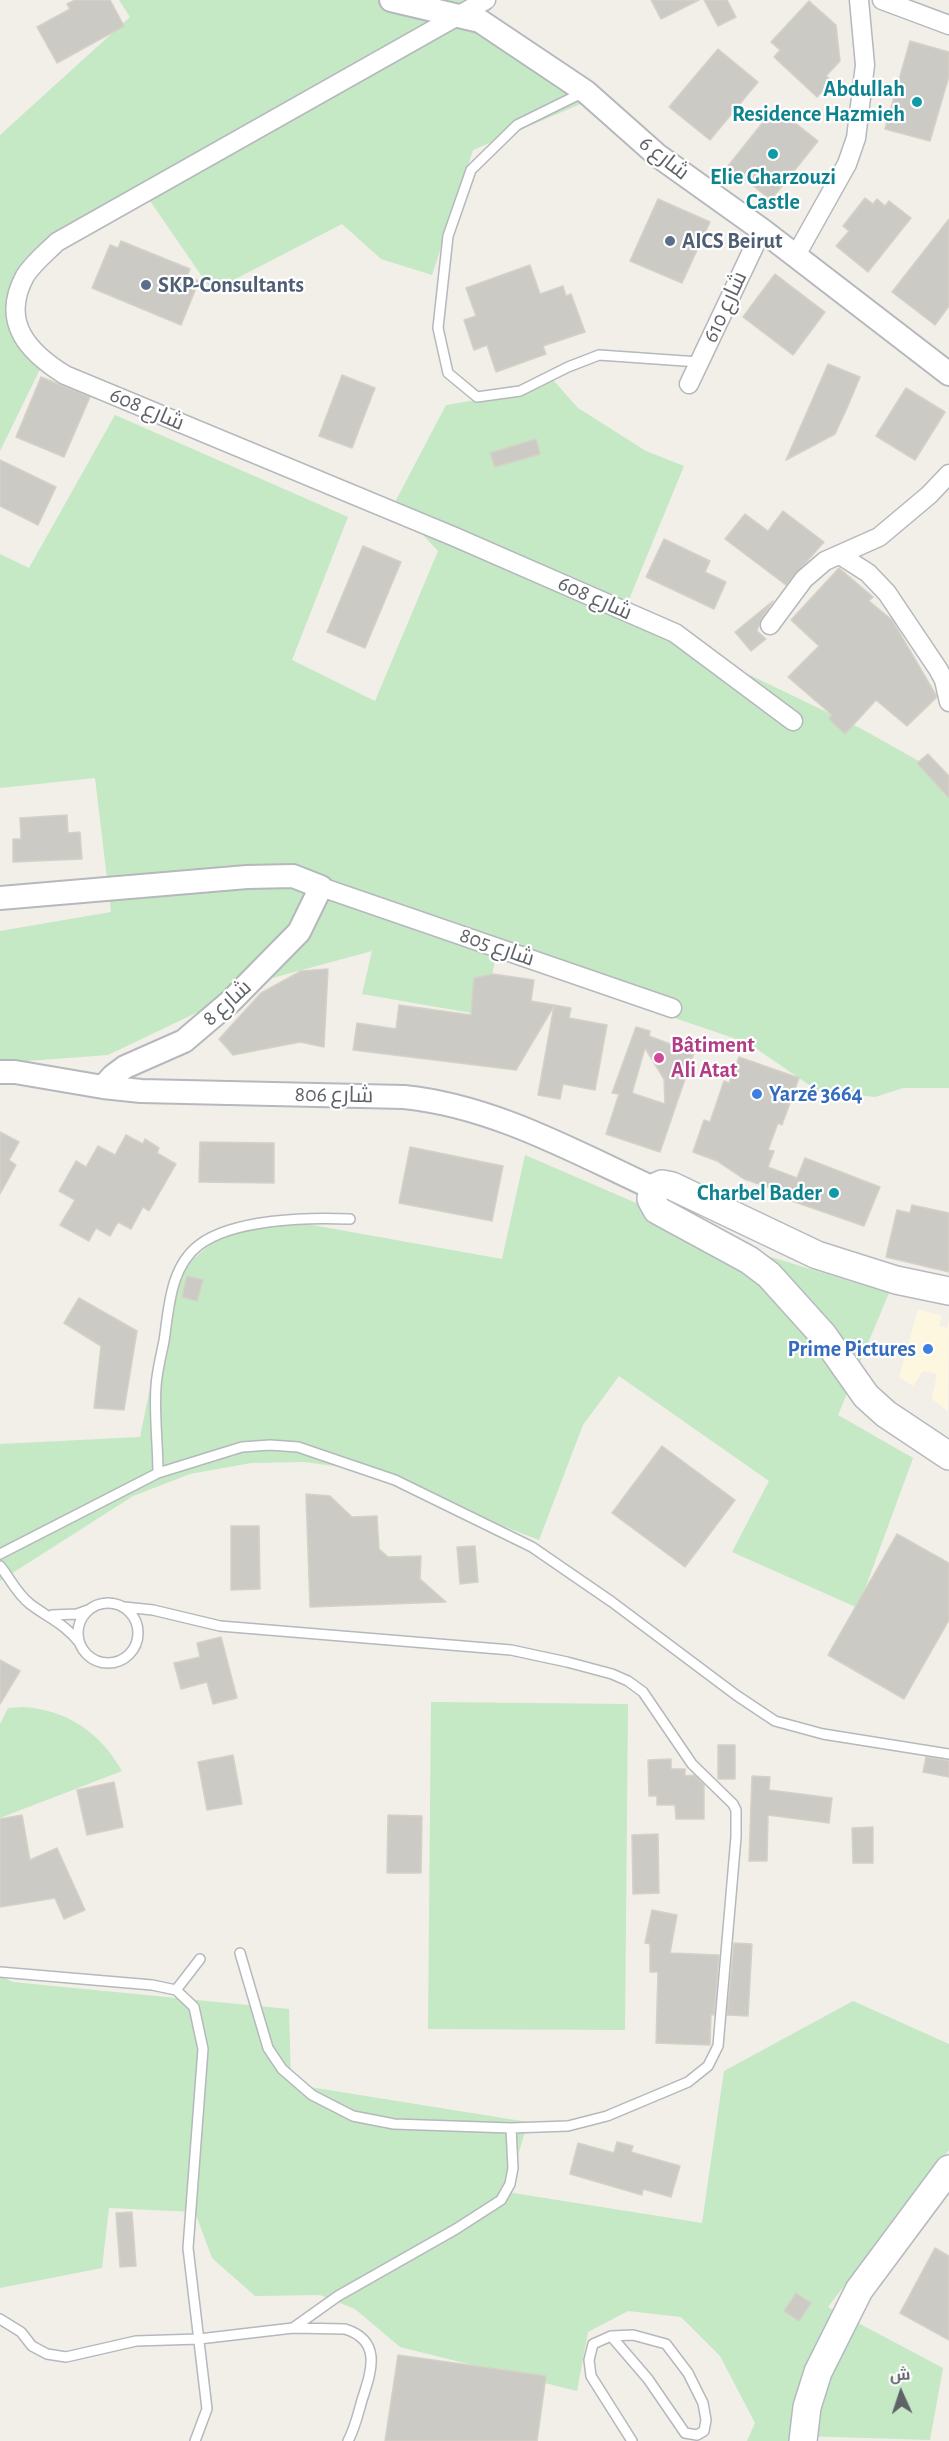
<!DOCTYPE html>
<html>
<head>
<meta charset="utf-8">
<style>
  body { margin:0 }
  #map { position:relative; width:949px; height:2441px; overflow:hidden; background:#f1efe8; font-family:"Alegreya Sans",Cairo,sans-serif }
  canvas { display:block }
  .north { position:absolute; left:871px; top:2363px; width:60px; height:60px; -webkit-text-stroke:4px #fff; paint-order:stroke; rotate:357deg; font-size:16px; font-weight:700; line-height:24px; text-align:center; color:#5f6368 }
  .north::after { content:''; display:block; margin:auto; width:21px; height:27px; background:#5f6368; clip-path:polygon(50% 0,100% 100%,50% 72%,0 100%) }
</style>
</head>
<body>
<div id="map">
<canvas width="949" height="2441"></canvas>
<div class="north">ش</div>
</div>
<script>
const ctx = document.querySelector('canvas').getContext('2d');
ctx.lineJoin = 'round';
function fillPath(path, color) { ctx.fillStyle = color; ctx.fill(path, 'evenodd'); }
function trace(path, color, width, dash) { ctx.strokeStyle = color; ctx.lineWidth = width; ctx.lineCap = dash ? 'butt' : 'round'; ctx.setLineDash(dash || []); ctx.stroke(path); }
function write(font, color, halo, rows, align = 'center') {
  ctx.font = font + ' "Alegreya Sans",Cairo,sans-serif'; ctx.lineWidth = 4.5; ctx.setLineDash([]); ctx.textBaseline = 'middle'; ctx.strokeStyle = halo; ctx.fillStyle = color; for (const [text, x, y, turn = 0] of rows) {
    ctx.save(); ctx.translate(x, y); ctx.rotate((+turn || 0) * Math.PI / 180); ctx.textAlign = isNaN(turn) ? turn : align; if (halo) ctx.strokeText(text, 0, 0); ctx.fillText(text, 0, 0); ctx.restore();
  }
}
fillPath(new Path2D(`
  M918 1309 942 1316 939 1326 947 1328 949 1319 948 1411 932 1399 937 1374 923 1371 913 1386 899 1377Z`), '#fef7e0');
fillPath(new Path2D(`
  M119 0H476L454 17 597 97 473 150 432 275 381 259 342 224 212 291 146 195 27 265 23 322 46 357 0 451V135L130 17Z
  M554 381 578 408 646 451 684 466 623 614 860 728 949 778V1088H903L875 1097 818 1091 748 1043 496 957 483 1015 362 994 372 951 265 980 108 1055 0 1063V931L111 912 95 778 0 788V554L29 568 115 415 348 517 292 660 375 701 438 551 394 504 446 405 501 396Z
  M525 1155 738 1247 889 1293 838 1415 913 1458 858 1608 732 1552 769 1481 619 1376 583 1425 539 1540 357 1469 304 1462 251 1463 190 1474 133 1496 0 1581V1444L140 1437 167 1305 180 1275 190 1262 216 1239 248 1225 301 1223 502 1259Z
  M431 1702 628 1704 625 2030 428 2029Z
  M23 1707C67 1710 100 1732 122 1771L0 1818V1724L8 1708Z
  M0 1976 13 1982 289 2009 291 2084 528 2122 507 2192 702 2223 724 2071 853 2001 949 2044V2150L828 2307 943 2368 930 2440 802 2436 801 2441H747L755 2423 720 2356 681 2317 628 2311 588 2332 577 2391 400 2347 355 2309 320 2295 255 2296 212 2258 195 2212 109 2208 102 2268 0 2288Z`), '#c5e8c5');
const building = new Path2D(`
  M75 0H110L124 26 57 63 37 27 70 9 67 4Z
  M651 0H699L661 19Z
  M704 0H727L736 17 718 26Z
  M809 1 836 25 840 61 826 76 832 81 817 97 774 57 780 50 771 42Z
  M910 41 949 52V76L930 141 885 129Z
  M718 49 758 82 710 140 669 107Z
  M775 107 818 141 771 200 728 166Z
  M865 198 873 204 877 199 885 206 889 201 911 218 868 272 836 246 849 231 843 226Z
  M658 199 710 222 682 283 630 261Z
  M949 219V306L935 325 892 292Z
  M121 241 190 269 187 276 199 281 181 325 92 288 110 245 118 248Z
  M530 265 540 294 563 286 566 296 571 294 585 332 543 346 546 354 496 372 487 345 474 350 464 320 476 316 466 288Z
  M775 274 825 312 793 355 743 317Z
  M828 364 860 377 847 408 835 434 786 460Z
  M342 375 375 388 352 448 319 436Z
  M41 377 90 397 64 457 16 437Z
  M906 388 945 412 915 460 876 436Z
  M536 439 540 454 495 467 490 453Z
  M0 460 56 487 38 525 0 506Z
  M783 511 824 542 786 585 725 539 745 514 768 531Z
  M664 539 710 561 705 572 726 582 714 609 646 577Z
  M363 546 401 562 365 648 327 632Z
  M839 568 873 597 869 601 892 620 936 695V698L907 726 876 700 845 734 829 719 832 715 788 677 819 646 791 620Z
  M773 601 761 619 757 631 766 639 751 651 735 632Z
  M928 754 949 776V798L917 763Z
  M67 815 68 833 80 832 82 859 13 862V839H21L20 818Z
  M328 969 324 1047 300 1042 233 1055 219 1039 261 993 301 971Z
  M493 974 534 980 531 1001 571 1008 569 1018 607 1025 595 1090 563 1084 560 1099 538 1095 554 1006 516 1070 353 1050 357 1023 396 1029 399 1005 471 1015 474 978Z
  M636 1027 650 1031 649 1036 694 1053 660 1152 606 1134 619 1094 612 1093ZM645 1048 664 1079 665 1104 632 1093Z
  M739 1057 799 1078 782 1125 778 1123 768 1150 774 1151 768 1167 797 1178 805 1158 880 1187 864 1226 789 1200 791 1195 744 1179 717 1161 693 1152 704 1120 710 1122 724 1081 729 1083Z
  M0 1132 19 1142 9 1160 16 1165 0 1194Z
  M126 1135 143 1144 145 1139 159 1148 157 1153 176 1164 149 1211 143 1207 131 1229 118 1222 110 1236 96 1228 89 1241 60 1225 75 1200 59 1191 76 1161 86 1167 98 1146 115 1155Z
  M200 1142 274 1143V1183L199 1182Z
  M410 1147 503 1166 492 1221 399 1203Z
  M912 1205 949 1213V1272L886 1257 897 1210 910 1213Z
  M187 1276 203 1280 197 1301 182 1297Z
  M79 1298 137 1331 124 1410 94 1408 101 1346 64 1323Z
  M662 1446 735 1500 685 1567 612 1513Z
  M306 1494 330 1496 352 1517 377 1516 379 1549 388 1557 421 1556 420 1579 446 1602 310 1607Z
  M231 1526H259L260 1589 231 1590Z
  M897 1534 949 1563V1620L904 1699 828 1655Z
  M475 1546 478 1582 460 1584 457 1547Z
  M221 1637 237 1698 213 1704 207 1682 181 1689 174 1663 200 1657 197 1643Z
  M0 1660 20 1671 0 1704Z
  M718 1745H735V1779H718Z
  M233 1755 242 1804 207 1810 198 1762Z
  M926 1757 949 1761V1777L923 1772Z
  M671 1759V1769H685V1776L694 1775 704 1785V1819H676L675 1805H657V1796H649L648 1760Z
  M752 1776 770 1777 769 1790 832 1798 829 1823 768 1815 767 1861H749Z
  M114 1782 123 1827 87 1835 77 1790Z
  M22 1815 30 1860 57 1848 85 1910 64 1919 55 1898 0 1907V1819Z
  M388 1815 422 1816 421 1873H387Z
  M873 1827V1863H853L852 1828Z
  M658 1834 659 1893 633 1894 632 1835Z
  M652 1910 677 1915 670 1953 719 1955 714 2015 711 2014 710 2045 656 2043 658 1972H650V1944L645 1943Z
  M734 1943 752 1944 748 2016 727 2015Z
  M617 2142 633 2146 631 2152 680 2166 671 2197 643 2189 642 2195 570 2174 578 2143 614 2153Z
  M132 2212 136 2266 120 2267 116 2213Z
  M935 2248 949 2256V2340L900 2313Z
  M796 2293 811 2303 799 2321 784 2311Z
  M398 2355 546 2376 537 2441H385Z`);
fillPath(building, '#cccac5');
trace(building, '#d6d1c6', 1.5);
const service = new Path2D(`
  M584 92 517 125 471 170 448 236 438 328 448 373 477 397 520 391 568 367 599 355 699 362
  M158 1473C158 1445 154 1415 156 1386 157 1371 161 1356 164 1341 169 1308 170 1267 199 1245 233 1219 308 1217 350 1219
  M0 1554 158 1473 242 1447 270 1445 298 1447 395 1480 532 1547 612 1602 736 1695 775 1721 823 1734 949 1754
  M0 1566C10 1578 16 1593 30 1604 47 1617 65 1624 79 1642
  M78 1633a30 30 0 1 1 60 0a30 30 0 1 1-60 0Z
  M124 1607 153 1610 220 1626 511 1650 567 1662 612 1674 628 1681 643 1692 692 1764 733 1804 736 1810V1837L718 2046 708 2066 688 2082 607 2116 568 2126 511 2128 394 2124 353 2116 312 2095 282 2069 268 2048 240 1953
  M52 1615 77 1614 88 1610
  M0 1972 152 1985 176 1990 194 2007 203 2049 188 2248 207 2409 195 2441
  M176 1990 200 1959
  M0 2319 21 2332 32 2346 47 2354 66 2357 136 2341 199 2339 293 2328 345 2329C383 2341 371 2372 362 2400 358 2414 355 2428 348 2441
  M293 2328 338 2296 456 2229 501 2200 510 2184 513 2168 511 2128
  M611 2336 648 2379 685 2433 697 2435 704 2431 706 2420 703 2403 688 2373 666 2344 633 2335 611 2336 593 2344 589 2360 591 2376 632 2441`);
const minor = new Path2D(`
  M486 0 57 242C47 252 33 263 25 276 0 322 28 352 65 375L455 537 675 633 793 721
  M882 0 949 25
  M795 257 847 164 856 138 865 65 859 0
  M689 384 762 230
  M840 555 868 573 887 593 938 669 944 680 949 702
  M770 625 804 579 825 561 879 537 929 495 949 474
  M321 887 672 1008`);
const tertiary = new Path2D(`
  M391 0 480 21 586 92 657 155 762 230 949 374
  M0 898 247 877 293 876 321 887 299 932 231 1001 184 1041 125 1067 113 1076 103 1087
  M0 1072H15L103 1087 141 1091 404 1097C493 1106 573 1151 653 1188`);
const secondary = new Path2D(`
  M949 1291 896 1280 817 1255 672 1186 662 1184 653 1188 651 1199 657 1210 749 1260 769 1275 823 1335 866 1396 886 1414 949 1456
  M803 2441 807 2407 818 2372 859 2290 949 2169`);
trace(service, '#b5b8bc', 12);
trace(minor, '#b5b8bc', 21);
trace(tertiary, '#b5b8bc', 26);
trace(secondary, '#b6babf', 30);
trace(service, '#fff', 9);
trace(minor, '#fff', 18);
trace(tertiary, '#fff', 22);
trace(secondary, '#fff', 27);
for (const [x, y, r, color] of [
  [917,102,6,"#0f9aa8"],
  [773,154,6,"#0f9aa8"],
  [670,241,6,"#5c6f8a"],
  [146,285,6,"#5c6f8a"],
  [659,1058,6,"#d1479c"],
  [757,1094,6,"#3f7fe0"],
  [834,1193,6,"#0f9aa8"],
  [928,1349,6,"#3f7fe0"]
]) { const dot = new Path2D(); dot.arc(x, y, r, 0, 2 * Math.PI); ctx.fillStyle = color; ctx.fill(dot); trace(dot, '#fff', 2); }
write('bold 22px', '#0d838f', '#fff', [
  ["Abdullah",905,89],
  ["Residence Hazmieh",905,114],
  ["Elie Gharzouzi",773,177,"center"],
  ["Castle",773,202,"center"],
  ["Charbel Bader",822,1193]
], 'right');
write('22px', '#5f6368', '#fff', [
  ["شارع 6",664,158,38],
  ["شارع 610",725,307,-65],
  ["شارع 608",147,409,23],
  ["شارع 608",595,598,24],
  ["شارع 805",497,947,19],
  ["شارع 8",227,1003,-42],
  ["شارع 806",334,1095,1]
]);
write('bold 22px', '#4e5e75', '#fff', [
  ["AICS Beirut",682,241],
  ["SKP-Consultants",158,285]
], 'left');
write('bold 22px', '#b23c85', '#fff', [
  ["Bâtiment",671,1045],
  ["Ali Atat",671,1070]
], 'left');
write('bold 22px', '#366cbe', '#fff', [
  ["Yarzé 3664",769,1094],
  ["Prime Pictures",916,1349,"right"]
], 'left');
</script>
</body>
</html>
